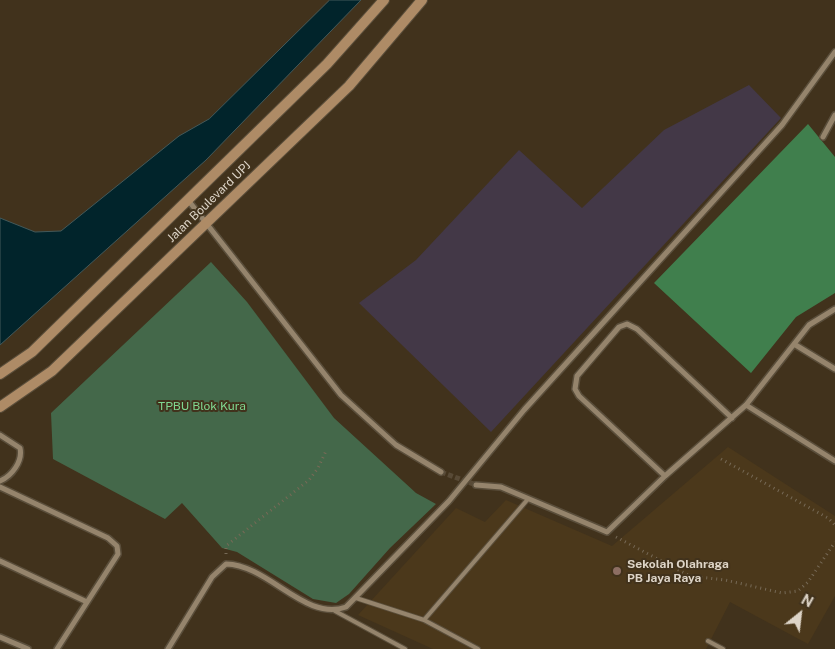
<!DOCTYPE html>
<html>
<head>
<meta charset="utf-8">
<style>
  body { margin:0 }
  #map { position:relative; width:835px; height:649px; overflow:hidden; background:#41321c; font-family:"Public Sans",sans-serif }
  canvas { display:block }
  .north { position:absolute; left:775px; top:589px; width:50px; height:50px; -webkit-text-stroke:4px #41321c; paint-order:stroke; rotate:29deg; font-size:14px; font-weight:700; line-height:20px; text-align:center; color:#ddd4c7 }
  .north::after { content:''; display:block; margin:auto; width:18px; height:22px; background:#ddd4c7; clip-path:polygon(50% 0,100% 100%,50% 72%,0 100%) }
</style>
</head>
<body>
<div id="map">
<canvas width="835" height="649"></canvas>
<div class="north">N</div>
</div>
<script>
const ctx = document.querySelector('canvas').getContext('2d');
ctx.lineJoin = 'round';
function fillPath(path, color) { ctx.fillStyle = color; ctx.fill(path, 'evenodd'); }
function trace(path, color, width, dash) { ctx.strokeStyle = color; ctx.lineWidth = width; ctx.lineCap = dash ? 'butt' : 'round'; ctx.setLineDash(dash || []); ctx.stroke(path); }
function write(font, color, halo, rows, align = 'center') {
  ctx.font = font + ' "Public Sans",sans-serif'; ctx.lineWidth = 4; ctx.setLineDash([]); ctx.textBaseline = 'middle'; ctx.strokeStyle = halo; ctx.fillStyle = color; for (const [text, x, y, turn = 0] of rows) {
    ctx.save(); ctx.translate(x, y); ctx.rotate((+turn || 0) * Math.PI / 180); ctx.textAlign = isNaN(turn) ? turn : align; if (halo) ctx.strokeText(text, 0, 0); ctx.fillText(text, 0, 0); ctx.restore();
  }
}
fillPath(new Path2D(`
  M749 85 781 118 491 432 359 303 416 260 519 150 582 208 664 130Z`), '#433847');
fillPath(new Path2D(`
  M728 447 835 516V596L808 644 730 602 706 649H433L358 615 456 508 485 522 506 500 612 546Z`), '#4b381b');
fillPath(new Path2D(`
  M211 262 247 302 334 418 416 493 436 504 390 548 349 594 336 603 313 599 237 552 222 548 182 503 165 519 53 459 51 413Z`), '#44684a');
fillPath(new Path2D(`
  M808 124 835 157V293L796 317 751 373 654 283Z`), '#407f4d');
const water = new Path2D(`
  M330 0H361L206 160 0 345V218L35 232 61 231 179 136 209 119Z`);
fillPath(water, '#01242b');
trace(water, '#43595a', 1);
trace(new Path2D(`
  M441 472 476 485`), '#584a36', 5, [5, 2.5]);
const lane = new Path2D(`
  M356 598 424 620 478 649
  M335 611 405 649
  M424 620 528 499
  M708 641 723 649`);
const street = new Path2D(`
  M823 137 835 115
  M188 200 341 395 396 445 441 472
  M794 344 835 369
  M746 405 835 461
  M0 435 20 448C23 461 12 476 0 481
  M665 476 579 396 575 389 577 376 619 327 627 324 637 329 732 418
  M476 485 501 487 607 532 665 476 746 405 809 325 835 309
  M0 487 108 538 117 546 118 554 57 649
  M0 561 87 602
  M0 637 28 649
  M168 649 212 577 226 564C269 565 305 622 346 607L449 501 524 410 782 125 835 52`);
const secondary = new Path2D(`
  M0 374 32 352 327 64 384 0
  M0 407 52 371 349 86 422 0`);
trace(lane, '#5a4e3b', 6);
trace(street, '#5a4e3b', 8);
trace(secondary, '#5a4e3b', 12);
trace(new Path2D(`
  M721 459 828 518 835 525
  M616 537 690 576 725 580 782 593 798 591 808 582 835 542
  M226 554V546L309 480 318 468 326 451`), '#776a57', 3, [1, 4]);
trace(lane, '#95846c', 4);
trace(street, '#95846c', 5);
trace(secondary, '#ae8b66', 10);
for (const [x, y, r, color] of [
  [617,571,5,"#8d6e63"]
]) { const dot = new Path2D(); dot.arc(x, y, r, 0, 2 * Math.PI); ctx.fillStyle = color; ctx.fill(dot); trace(dot, '#41321c', 2); }
write('12px', '#ddd4c7', '#41321c', [
  ["Jalan Boulevard UPJ",209,202,-44]
]);
write('12px', '#7fd790', '#41321c', [
  ["TPBU Blok Kura",202,406]
]);
write('bold 12px', '#ddd4c7', '#41321c', [
  ["Sekolah Olahraga",627,564],
  ["PB Jaya Raya",627,578]
], 'left');
</script>
</body>
</html>
